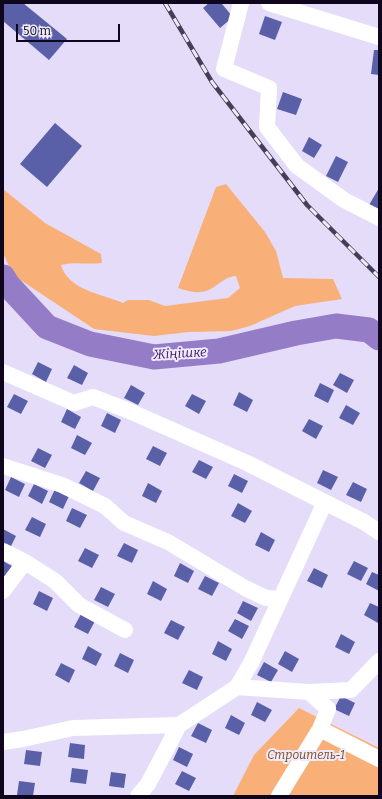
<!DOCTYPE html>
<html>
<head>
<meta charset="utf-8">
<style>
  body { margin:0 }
  #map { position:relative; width:382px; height:799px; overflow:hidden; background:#e4dcf8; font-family:Bitter,serif }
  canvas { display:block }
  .frame { position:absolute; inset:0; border:4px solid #0f061d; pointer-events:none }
  .scale { position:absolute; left:16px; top:24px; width:104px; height:18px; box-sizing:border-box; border:2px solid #0f061d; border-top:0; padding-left:5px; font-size:12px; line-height:14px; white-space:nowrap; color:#0f061d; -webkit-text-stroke:3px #efebfa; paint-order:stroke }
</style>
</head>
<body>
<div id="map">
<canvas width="382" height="799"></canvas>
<div class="frame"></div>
<div class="scale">50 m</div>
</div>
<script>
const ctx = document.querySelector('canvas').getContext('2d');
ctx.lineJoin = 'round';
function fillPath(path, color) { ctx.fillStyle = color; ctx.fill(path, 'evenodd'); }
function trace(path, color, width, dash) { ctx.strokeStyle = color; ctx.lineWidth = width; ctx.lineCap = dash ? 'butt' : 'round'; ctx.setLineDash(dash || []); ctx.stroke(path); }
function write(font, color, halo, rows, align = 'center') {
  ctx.font = font + ' Bitter,serif'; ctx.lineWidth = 4; ctx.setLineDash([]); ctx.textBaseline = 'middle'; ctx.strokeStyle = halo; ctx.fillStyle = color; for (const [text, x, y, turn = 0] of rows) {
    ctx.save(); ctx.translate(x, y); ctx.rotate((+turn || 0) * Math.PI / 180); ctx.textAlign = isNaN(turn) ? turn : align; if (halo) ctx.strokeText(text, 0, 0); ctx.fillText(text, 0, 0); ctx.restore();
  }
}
fillPath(new Path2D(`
  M226 184 265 232 276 251 283 278 333 279 342 299 295 306 250 326 231 331 188 332 154 336 94 329 13 275 3 253V189L45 223 101 254 102 263C87 265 75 261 61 265 68 290 102 294 123 303L128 300H149L165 306 228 298 240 288 236 276C221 277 214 292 200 292 193 293 185 290 178 288L216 187Z
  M299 708 379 748V796H233L254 755Z`), '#f8b078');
trace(new Path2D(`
  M3 277 8 285 47 327 90 344 154 357 219 351 296 333 336 326 369 330 379 338`), '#957cc7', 25);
fillPath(new Path2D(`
  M3 3H23L67 39 49 60 3 21Z
  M209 3H223L222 4 233 17 220 28 203 8Z
  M265 16 282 22 275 40 259 34Z
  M374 50H379V75L371 74Z
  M283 92 302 99 296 115 277 109Z
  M55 123 82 146 47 187 20 164Z
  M309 137 322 145 314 158 302 151Z
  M336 156 348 162 338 182 326 176Z
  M379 188V210L369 205Z
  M38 362 52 369 46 382 32 374Z
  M74 365 88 373 82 385 67 378Z
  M340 373 354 380 347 393 333 385Z
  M320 383 334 390 328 403 314 396Z
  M131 385 145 393 138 405 124 398Z
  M239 392 253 400 247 412 233 405Z
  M14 394 28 401 21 414 7 407Z
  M192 394 206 401 199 414 185 406Z
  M346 405 360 413 353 425 339 418Z
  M67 409 81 417 75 429 61 422Z
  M107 413 121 420 115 433 101 426Z
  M309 419 323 426 316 439 302 431Z
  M77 435 92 443 85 455 71 448Z
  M153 446 167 453 160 466 146 459Z
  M38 448 52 455 45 468 31 461Z
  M199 460 213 467 206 479 192 472Z
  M323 470 338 477 331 490 317 483Z
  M86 471 100 478 93 491 79 483Z
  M234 474 248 481 242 493 228 486Z
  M11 477 25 484 19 497 5 490Z
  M353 482 367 489 361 502 346 495Z
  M148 483 162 491 156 503 142 496Z
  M34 484 48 491 42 504 28 496Z
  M55 489 69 496 63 509 49 502Z
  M238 503 252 511 245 523 231 516Z
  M72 508 87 515 80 528 66 521Z
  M32 517 46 524 40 537 25 530Z
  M3 529 16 536 10 548 3 545Z
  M261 532 275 540 269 552 255 545Z
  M124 543 138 550 132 563 117 556Z
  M85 548 99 555 92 568 78 561Z
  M3 561 12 566 5 578 3 577Z
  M354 561 368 568 361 581 347 574Z
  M180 563 194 571 188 583 174 576Z
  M314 568 328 575 322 588 307 581Z
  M372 572 379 575V591L366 584Z
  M205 576 219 583 212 596 198 589Z
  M153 581 167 589 161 601 147 594Z
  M101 587 115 594 108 607 94 600Z
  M39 591 53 598 47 611 33 604Z
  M243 601 258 608 251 621 237 613Z
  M370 603 379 607 378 623 364 615Z
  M81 614 95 621 88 634 74 627Z
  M235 619 249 626 242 639 228 631Z
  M171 620 185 627 178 640 164 633Z
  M341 634 355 642 349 654 335 647Z
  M218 641 232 649 226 661 212 654Z
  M88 646 102 654 96 666 82 659Z
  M285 651 299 659 292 672 278 664Z
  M120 653 134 660 128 673 114 666Z
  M264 662 278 670 271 682 257 675Z
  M61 663 75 670 69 683 55 675Z
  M189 670 203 677 197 690 182 683Z
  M341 696 355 703 349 716 334 709Z
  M257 702 272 710 265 722 251 715Z
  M231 715 245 723 239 735 225 728Z
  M198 723 212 730 206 743 191 736Z
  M70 743 85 745 84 759 68 757Z
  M179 747 193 754 187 767 173 760Z
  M26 750 42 752 40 766 24 764Z
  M72 768 88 770 86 784 70 782Z
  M182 771 196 778 189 791 175 784Z
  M111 772 126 774 124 788 109 786Z
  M19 781 35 783 33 796 17 795Z`), '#5a60a7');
trace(new Path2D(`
  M241 3 224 69 269 88 267 127 297 166 344 200 379 218
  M269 3 379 37
  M3 372 74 403 93 397 127 410 247 463 364 522 379 532
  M3 466 62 485 105 506 124 523 168 542 245 588 266 598 280 599
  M3 551 25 562 3 591
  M25 562 55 581 79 605 125 630
  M237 687 251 663 325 502
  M309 692 351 690 379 661
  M3 742 23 739 73 728 179 725
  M138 796 148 784 179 725 237 687 309 692 328 709 320 729 379 759
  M279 796 320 729`), '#fff', 16);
const rail = new Path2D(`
  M165 3 212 82 307 205 379 277`);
trace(rail, '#463d56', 4.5);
trace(rail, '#efebfa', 3, [9]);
write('italic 12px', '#7b4b22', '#efebfa', [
  ["Строитель-1",306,756]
]);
write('italic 13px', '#390e69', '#efebfa', [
  ["Жіңішке",180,354,-3]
]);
</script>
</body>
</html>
